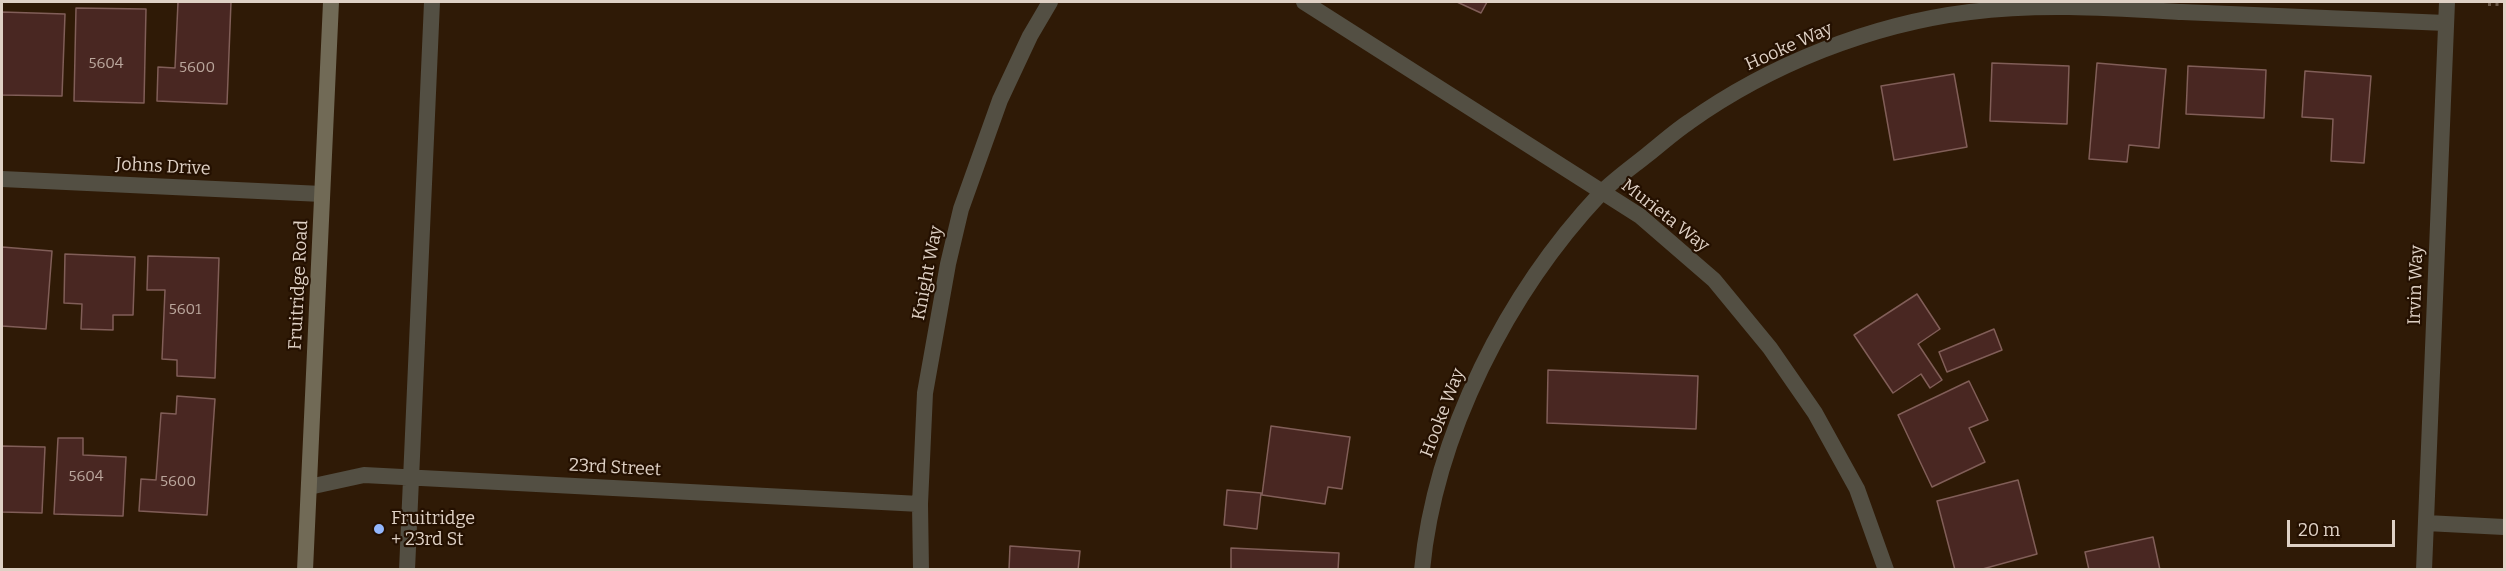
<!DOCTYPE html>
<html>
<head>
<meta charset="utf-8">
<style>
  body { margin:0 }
  #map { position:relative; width:2506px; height:571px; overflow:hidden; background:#2f1a06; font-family:Bitter,serif }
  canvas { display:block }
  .frame { position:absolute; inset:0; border:3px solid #dfd1c5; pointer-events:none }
  .scale { position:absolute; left:2287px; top:520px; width:108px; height:27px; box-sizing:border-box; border:3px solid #dfd1c5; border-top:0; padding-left:8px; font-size:18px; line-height:21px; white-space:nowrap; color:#dfd1c5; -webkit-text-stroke:4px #241000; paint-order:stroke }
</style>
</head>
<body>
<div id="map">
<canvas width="2506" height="571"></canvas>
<div class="frame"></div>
<div class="scale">20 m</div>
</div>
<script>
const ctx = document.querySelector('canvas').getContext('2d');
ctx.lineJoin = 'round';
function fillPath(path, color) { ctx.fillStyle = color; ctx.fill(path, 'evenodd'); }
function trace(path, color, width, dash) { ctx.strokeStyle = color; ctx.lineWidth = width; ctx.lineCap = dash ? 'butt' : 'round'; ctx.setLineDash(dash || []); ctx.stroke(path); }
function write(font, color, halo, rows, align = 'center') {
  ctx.font = font + ' Bitter,serif'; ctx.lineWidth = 4.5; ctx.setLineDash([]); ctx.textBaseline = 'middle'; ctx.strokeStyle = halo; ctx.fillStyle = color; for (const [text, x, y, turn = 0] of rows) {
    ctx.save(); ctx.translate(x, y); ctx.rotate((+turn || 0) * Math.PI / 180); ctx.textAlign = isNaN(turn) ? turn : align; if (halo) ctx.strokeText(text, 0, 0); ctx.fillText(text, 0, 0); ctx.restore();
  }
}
const building = new Path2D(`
  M178 2H231L227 104 157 101 158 67 175 68Z
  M1457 2H1487L1481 13Z
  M76 8 146 9 144 103 74 101Z
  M2 12 65 14 62 96 2 95Z
  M1992 63 2069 66 2067 124 1990 121Z
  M2097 63 2166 69 2159 148 2129 145 2127 162 2089 159Z
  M2188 66 2266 70 2264 118 2186 114Z
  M2305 71 2371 76 2364 163 2331 161 2333 119 2302 117Z
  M1954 74 1967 147 1894 160 1881 86Z
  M2 247 52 251 46 329 2 326Z
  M65 254 135 257 133 315H113V330L81 329 82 304 64 303Z
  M148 256 219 258 215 378 177 376V360L162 359 165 290H147Z
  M1917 294 1940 329 1918 344 1942 380 1930 388 1921 374 1893 393 1854 335Z
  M1994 329 2002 350 1947 372 1939 352Z
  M1548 370 1698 376 1696 429 1547 423Z
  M1969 381 1988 420 1969 428 1985 462 1932 487 1898 415Z
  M177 396 215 399 207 515 139 511 141 479 156 480 161 413 176 414Z
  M1271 426 1350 437 1342 489 1328 487 1325 504 1262 495Z
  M58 438H83V455L126 457 123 516 54 514Z
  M2 446 45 447 42 513 2 512Z
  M2018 480 2037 554 1979 570H1955L1937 501Z
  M1227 490 1261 493 1257 529 1224 525Z
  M2153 537 2160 570H2089L2085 552Z
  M1010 546 1080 551 1078 570H1009Z
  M1231 548 1339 553 1338 570H1231Z`);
fillPath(building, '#492722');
trace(building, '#815e58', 1.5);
trace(new Path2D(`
  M2488 4H2504`), '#6b5847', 4, [3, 4.5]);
trace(new Path2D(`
  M1304 2 1640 216 1714 280 1770 348 1815 413 1857 489 1886 570
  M2 179 322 194
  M309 487 364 475 920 504
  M2426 523 2504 527
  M407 570 432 2
  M921 570 920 504 925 393 948 264 961 209 1000 100 1030 36 1050 2
  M1422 570C1435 434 1508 292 1601 193 1615 179 1632 167 1647 155 1661 144 1674 132 1689 122 1769 65 1871 24 1970 12 2041 3 2111 8 2182 12 2270 15 2358 19 2446 23
  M2424 570 2447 2`), '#534f43', 16);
trace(new Path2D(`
  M305 570 331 2`), '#716a56', 16);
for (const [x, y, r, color] of [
  [379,529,6,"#93b7fd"]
]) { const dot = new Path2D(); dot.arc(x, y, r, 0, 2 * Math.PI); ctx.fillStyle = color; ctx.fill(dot); trace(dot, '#241000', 2); }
write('15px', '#baa69c', null, [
  ["5604",106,64],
  ["5600",197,68],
  ["5601",185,310],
  ["5604",86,477],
  ["5600",178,482]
]);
write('18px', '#dfd1c5', '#241000', [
  ["Hooke Way",1789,47,-24],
  ["Johns Drive",163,167,3],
  ["Murieta Way",1665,216,38],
  ["Knight Way",928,273,-79],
  ["Fruitridge Road",299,285,-87],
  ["Irvin Way",2416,285,-88],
  ["Hooke Way",1443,413,-69],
  ["23rd Street",615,468,3]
]);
write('18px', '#dfd1c5', '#241000', [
  ["Fruitridge",391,519],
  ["+ 23rd St",391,540]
], 'left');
</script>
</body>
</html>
